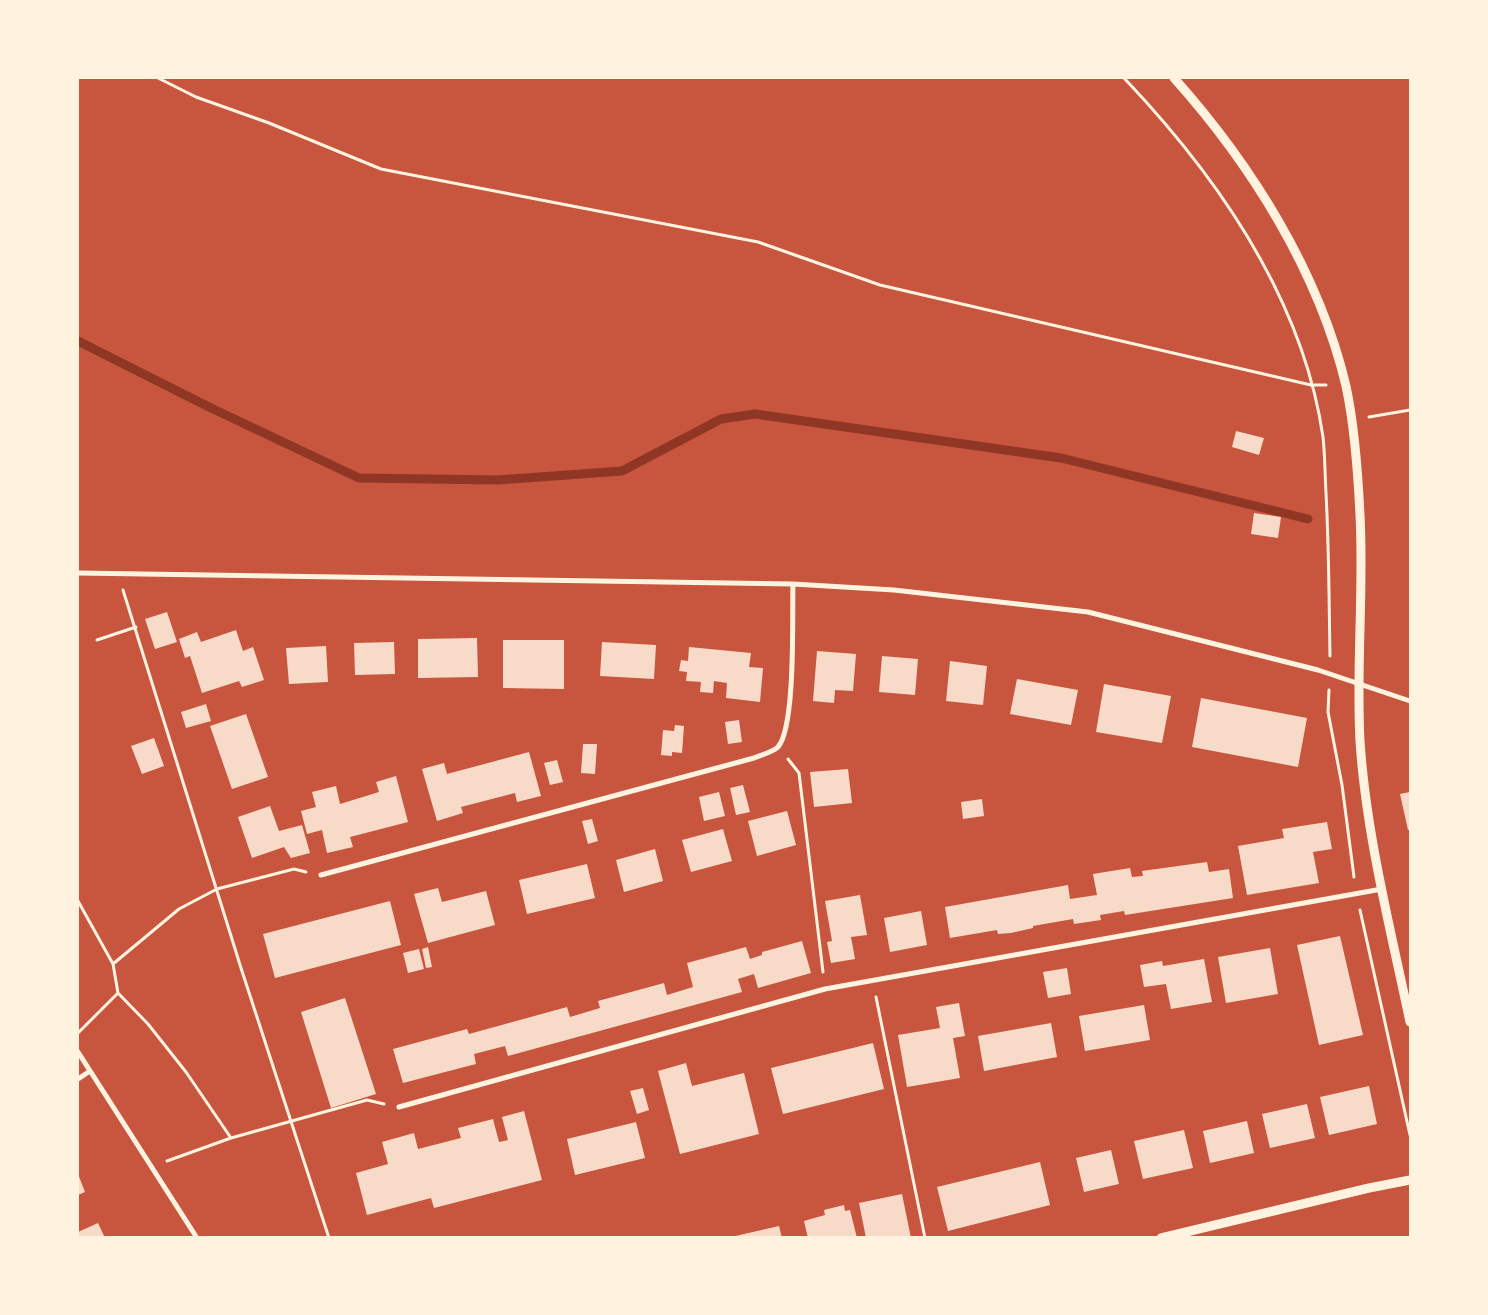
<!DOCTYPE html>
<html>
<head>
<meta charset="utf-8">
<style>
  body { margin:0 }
  #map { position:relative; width:1488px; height:1315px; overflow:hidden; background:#c8553d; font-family:"Titillium Web",sans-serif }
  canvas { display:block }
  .frame { position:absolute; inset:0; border:79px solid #fff3e0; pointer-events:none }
</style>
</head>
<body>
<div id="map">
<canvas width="1488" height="1315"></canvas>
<div class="frame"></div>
</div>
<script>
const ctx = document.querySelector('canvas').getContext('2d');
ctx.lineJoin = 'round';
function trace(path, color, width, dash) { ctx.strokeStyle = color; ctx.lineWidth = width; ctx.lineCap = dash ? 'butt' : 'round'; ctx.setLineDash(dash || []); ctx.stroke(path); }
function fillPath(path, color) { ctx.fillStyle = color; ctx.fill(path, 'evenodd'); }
trace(new Path2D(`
  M78 341 209 407 359 478 498 480 622 471 721 419 755 414 1061 458 1308 519`), '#8f3625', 9);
fillPath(new Path2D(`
  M1236 431 1264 438 1259 455 1232 447Z
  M1254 513 1281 517 1278 538 1251 534Z
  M167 612 177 642 155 649 145 619Z
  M236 630 243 651 253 647 264 680 242 687 239 681 202 693 190 656 185 658 179 639 197 632 201 642Z
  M477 638 478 677 418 678V639Z
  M503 640H564V689L503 688Z
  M394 642 395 674 355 675 354 643Z
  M602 642 656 645 654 679 600 676Z
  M326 646 328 682 289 684 286 648Z
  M689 647 751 653 749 667 763 668 760 702 726 698 727 683 714 681 713 693 700 692 701 682 686 681 687 672 679 671 681 660 688 661Z
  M817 651 856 654 853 691 835 690 834 703 813 701Z
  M882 656 918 659 915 695 879 692Z
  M950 661 987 666 983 705 946 701Z
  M1017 679 1078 690 1071 725 1010 714Z
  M1104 684 1171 696 1162 743 1096 732Z
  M1201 698 1307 718 1298 767 1192 747Z
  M206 704 211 721 186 728 181 712Z
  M246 714 268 777 232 789 210 726Z
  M739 720 742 742 728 744 725 722Z
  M675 725 684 726 682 753 672 752V756L661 755 663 730 674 731Z
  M154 738 164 766 142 774 131 746Z
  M583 744H597L595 774 581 773Z
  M529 752 541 796 517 802 515 793 461 807 463 813 437 821 422 769 444 763 447 774Z
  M557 760 563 782 550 785 544 763Z
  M848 769 852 803 814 807 810 772Z
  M396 776 408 822 350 837 353 847 327 853 322 830 307 834 301 811 316 807 312 792 336 786 340 804 379 792 376 782Z
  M743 785 750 812 736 815 730 788Z
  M719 792 725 816 704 821 699 797Z
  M1410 792V830H1408L1400 794Z
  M982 799 984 816 963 819 961 802Z
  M270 806 279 831 302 825 310 853 291 858 284 847 252 858 238 817Z
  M787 811 796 845 757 856 748 821Z
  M592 819 598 841 588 844 582 821Z
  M1327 822 1332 849 1313 852 1319 883 1247 895 1238 846 1284 838 1282 829Z
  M723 829 732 861 691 872 682 840Z
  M655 849 663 881 624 892 616 860Z
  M1207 862 1209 872 1229 869 1233 898 1125 915 1124 911 1100 915 1101 920 1074 924 1073 919 1033 926V928L1011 933 998 934 997 930 950 938 945 907 1068 885 1070 899 1097 895 1093 874 1130 868 1132 877 1143 876 1142 871Z
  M587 864 595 898 527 914 519 880Z
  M438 888 442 902 486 891 495 925 428 943 414 894Z
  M860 895 867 935 851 937 855 959 831 963 827 942 832 941 825 901Z
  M390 901 401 945 275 978 263 934Z
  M921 911 927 945 890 952 884 918Z
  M1340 936 1363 1035 1319 1045 1297 945Z
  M802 941 811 973 758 988 754 974 738 979 742 992 508 1056 505 1046 474 1054 476 1064 403 1083 393 1049 467 1029 469 1034 567 1007 570 1017 600 1008 598 1001 664 983 667 995 693 987 687 963 746 947 750 959 762 955V952Z
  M428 947 432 967 426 968 422 949Z
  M1270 948 1278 994 1226 1003 1218 957Z
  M419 949 424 969 408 973 403 953Z
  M1204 959 1212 1002 1171 1009 1166 984 1144 987 1140 965 1162 961 1163 966Z
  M1067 968 1071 994 1048 998 1043 972Z
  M345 998 376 1094 331 1108 301 1012Z
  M959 1003 965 1036 953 1038 960 1078 907 1087 898 1035 940 1028 936 1007Z
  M1144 1005 1150 1040 1085 1051 1079 1016Z
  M1051 1023 1057 1057 984 1071 978 1036Z
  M873 1043 884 1089 783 1114 771 1068Z
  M686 1063 692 1086 744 1073 759 1134 680 1154 658 1071Z
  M1369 1086 1377 1124 1329 1135 1320 1097Z
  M643 1088 649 1110 637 1114 630 1091Z
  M1307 1104 1315 1138 1270 1148 1262 1114Z
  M524 1111 542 1180 434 1208 431 1198 367 1215 356 1173 388 1164 382 1142 414 1133 418 1149 461 1138 458 1128 493 1119 499 1142 508 1140 502 1117Z
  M1247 1121 1254 1153 1210 1163 1203 1131Z
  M636 1122 645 1158 575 1175 567 1139Z
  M1184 1130 1193 1168 1143 1179 1134 1141Z
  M1111 1150 1119 1184 1084 1192 1076 1158Z
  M1040 1162 1050 1205 948 1231 937 1187Z
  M78 1174 85 1192 78 1195Z
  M902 1194 911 1238H866L859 1203Z
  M844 1205 845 1211 850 1210 857 1238H808L804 1221 825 1215 824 1210Z
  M98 1223 105 1238H78V1232Z
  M779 1226 782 1238H731V1237Z`), '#f7dbc8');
trace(new Path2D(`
  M158 78 196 97 269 123 381 169 758 242 880 285 1311 385H1326
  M1124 78C1218 177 1303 299 1323 437 1325 455 1325 475 1326 493 1329 548 1329 602 1330 656
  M1369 417 1410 410
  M123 590 241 968 329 1238
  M97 640 136 627
  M1329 690 1328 712 1342 785 1354 877
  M788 759 799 773 823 972
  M78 901 113 964
  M1360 910 1410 1135
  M118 993 148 1024 186 1072 231 1138
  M876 997 925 1238
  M78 1033 118 993 113 964 179 909 217 889 294 869 306 872
  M167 1161 231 1138 367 1100 384 1104`), '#fff3e0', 3);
trace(new Path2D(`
  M78 573 793 584 894 590 1088 612 1318 670 1410 701
  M321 875 754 758C761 755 773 752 778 747 796 726 792 615 793 584
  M78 1052 197 1238
  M78 1079 90 1071
  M399 1107 825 989 1382 889`), '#fff3e0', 5);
trace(new Path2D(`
  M1174 78C1251 164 1319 272 1346 386 1355 428 1358 473 1360 515 1364 591 1356 666 1360 741 1366 834 1391 931 1410 1022
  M1161 1238 1369 1188 1410 1180`), '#fff3e0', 9);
</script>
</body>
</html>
